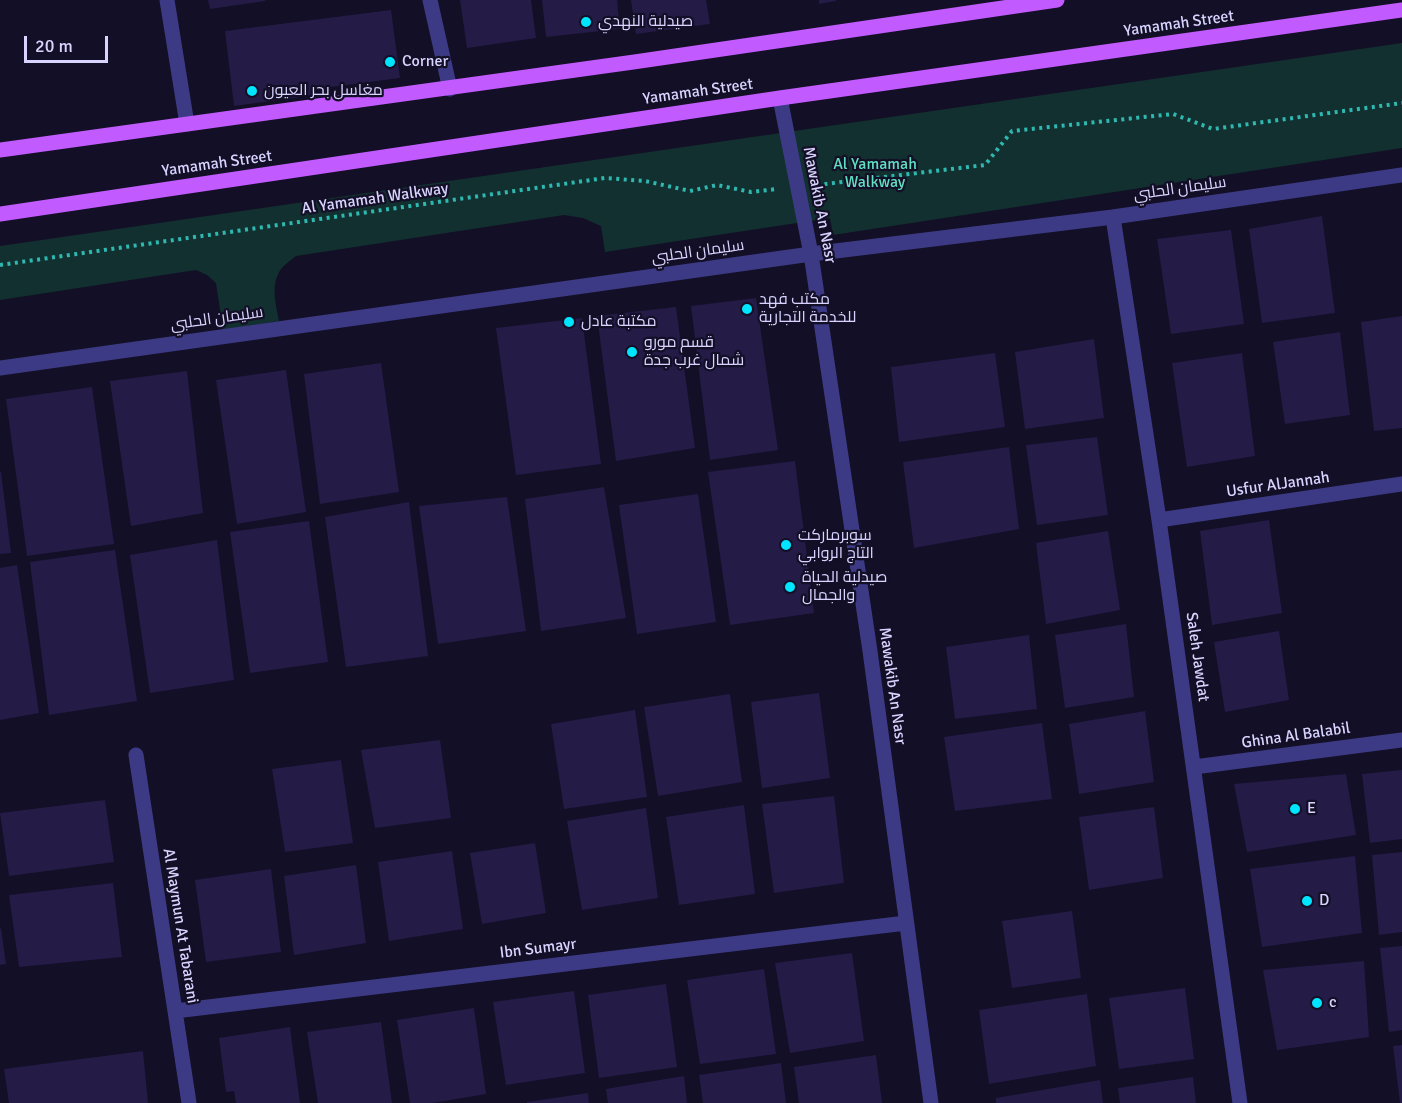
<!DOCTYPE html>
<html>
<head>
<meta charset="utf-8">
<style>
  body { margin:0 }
  #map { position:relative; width:1402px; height:1103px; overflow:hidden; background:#130f26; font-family:Signika,sans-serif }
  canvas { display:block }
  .scale { position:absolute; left:24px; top:36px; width:84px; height:27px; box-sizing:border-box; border:3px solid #d9d4ff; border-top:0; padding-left:8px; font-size:18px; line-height:21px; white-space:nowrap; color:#d9d4ff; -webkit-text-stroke:4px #130f26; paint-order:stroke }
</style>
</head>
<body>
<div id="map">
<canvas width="1402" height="1103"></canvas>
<div class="scale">20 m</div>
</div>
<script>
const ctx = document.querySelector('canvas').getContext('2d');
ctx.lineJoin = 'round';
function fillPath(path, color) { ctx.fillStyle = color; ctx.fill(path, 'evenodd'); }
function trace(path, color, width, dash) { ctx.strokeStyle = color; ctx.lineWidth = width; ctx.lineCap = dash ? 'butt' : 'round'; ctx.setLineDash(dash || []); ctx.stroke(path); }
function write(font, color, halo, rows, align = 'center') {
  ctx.font = font + ' Signika,Cairo,sans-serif'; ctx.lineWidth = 4.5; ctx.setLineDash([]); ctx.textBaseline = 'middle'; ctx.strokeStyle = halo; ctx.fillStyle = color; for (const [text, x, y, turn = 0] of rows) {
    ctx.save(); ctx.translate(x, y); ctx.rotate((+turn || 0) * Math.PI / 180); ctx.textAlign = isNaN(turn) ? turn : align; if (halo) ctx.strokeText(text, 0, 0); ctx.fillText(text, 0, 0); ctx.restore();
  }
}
fillPath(new Path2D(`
  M1402 43V148L833 235 830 218 605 252 601 226 583 218 564 215 296 256C291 260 285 264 281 269 270 285 276 304 279 321L223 330 216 283 207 275 196 270 0 300V246Z`), '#12302f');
fillPath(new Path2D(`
  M208 0H265V1L210 9Z
  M460 0H531L536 38 467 48Z
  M542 0H617L620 29 546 37Z
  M631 0H706L710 24 636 34Z
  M819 0H836V1L819 4Z
  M391 10 400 78 315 89 316 95 234 106 225 31Z
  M1322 216 1335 313 1262 323 1249 229Z
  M1231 230 1244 324 1171 334 1157 239Z
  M756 298 778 450 710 460 691 306Z
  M676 307 695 448 616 461 597 316Z
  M1402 316V428L1374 431 1361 322Z
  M582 318 601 464 516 475 496 328Z
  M1340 332 1350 415 1285 424 1273 342Z
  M1094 339 1104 418 1025 429 1015 352Z
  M995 353 1005 427 899 442 891 367Z
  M1242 353 1255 456 1187 467 1172 363Z
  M381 363 399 492 320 504 304 374Z
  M286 370 306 512 237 524 216 380Z
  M187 371 203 513 131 526 110 381Z
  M92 387 114 544 27 556 6 399Z
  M1097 437 1108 515 1037 525 1026 445Z
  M1009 447 1019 529 914 548 903 462Z
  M795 461 814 613 730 625 708 472Z
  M0 472H1L11 553 0 554Z
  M604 487 626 618 541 631 525 499Z
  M698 494 716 622 637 634 619 505Z
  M507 497 526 631 438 644 419 506Z
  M409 502 428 656 346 667 325 517Z
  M1269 520 1282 613 1212 625 1200 531Z
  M309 521 328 662 250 673 230 532Z
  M1108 531 1120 610 1046 624 1036 543Z
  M217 540 234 680 150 693 130 555Z
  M115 550 137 701 49 715 30 562Z
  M17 565 39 713 0 720V568Z
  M1126 624 1134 697 1065 708 1055 635Z
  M1279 631 1289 700 1225 712 1214 642Z
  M1029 635 1037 709 955 719 946 647Z
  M819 693 830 778 762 788 751 702Z
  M730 694 742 782 658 796 644 707Z
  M635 710 647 797 564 809 551 724Z
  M1145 711 1154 782 1079 794 1069 724Z
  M1042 723 1052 799 955 811 944 737Z
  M440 740 451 818 375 828 361 750Z
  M341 760 353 843 285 852 272 769Z
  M1402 770V839L1370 843 1362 774Z
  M1346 774 1356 835 1247 852 1234 784Z
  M834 796 844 883 774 893 762 804Z
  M105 800 114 862 9 876 0 813Z
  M744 805 755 894 679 905 666 817Z
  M1154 807 1163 878 1089 890 1079 817Z
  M646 808 658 898 582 910 567 821Z
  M535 843 546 913 482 924 470 853Z
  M452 851 463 929 389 941 378 862Z
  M1402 852V932L1379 935 1372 855Z
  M1355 856 1362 933 1262 947 1250 869Z
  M356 865 366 943 294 955 284 876Z
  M271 869 281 952 206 962 195 880Z
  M113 883 122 957 19 967 9 895Z
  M1072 911 1081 978 1012 988 1002 921Z
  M1 928 6 964 0 965V929Z
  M1402 946V1030L1389 1032 1380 948Z
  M852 953 864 1041 790 1053 775 963Z
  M1364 961 1369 1037 1277 1050 1263 970Z
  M764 969 776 1054 700 1064 687 980Z
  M666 984 677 1067 599 1078 588 995Z
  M1185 988 1194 1059 1119 1069 1109 998Z
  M574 991 585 1073 506 1085 493 1002Z
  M1087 994 1096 1066 989 1084 979 1010Z
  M474 1008 486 1094 432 1103H410L397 1020Z
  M381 1022 392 1103H318L307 1032Z
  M290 1027 300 1103H236L234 1091 226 1092 219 1038Z
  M1402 1045V1103H1400L1393 1046Z
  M143 1051 148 1103H9L4 1069Z
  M876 1055 882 1103H799L794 1067Z
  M781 1063 786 1103H703L699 1075Z
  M684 1076 687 1103H608L606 1089Z
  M1193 1077 1196 1103H1120L1118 1088Z
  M1100 1080 1103 1103H996V1098Z
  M588 1093 589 1103H527V1102Z`), '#241b47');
trace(new Path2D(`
  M817 185 985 165 1012 131 1173 114 1213 129 1402 103
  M0 265 605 178 645 181 690 191 717 185 751 192 777 189`), '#2fb8b0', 4, [3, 4.5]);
trace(new Path2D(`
  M167 0 187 124
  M430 0 450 89
  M780 98 811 254 870 651 931 1103
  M1113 217 1159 520 1240 1103
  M0 368 811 254 1113 217 1402 175
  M1159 520 1402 484
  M136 755 189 1103
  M1194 767 1402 740
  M175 1011 906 923`), '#3d3a85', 15);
trace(new Path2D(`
  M0 150C353 102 705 53 1057 0
  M0 214 780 98 1402 10`), '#c25bff', 15);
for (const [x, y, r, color] of [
  [586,22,6,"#00e5ff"],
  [390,62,6,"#00e5ff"],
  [252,91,6,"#00e5ff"],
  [747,309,6,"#00e5ff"],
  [569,322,6,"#00e5ff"],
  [632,352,6,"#00e5ff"],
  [786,545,6,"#00e5ff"],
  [790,587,6,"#00e5ff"],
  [1295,809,6,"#00e5ff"],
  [1307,901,6,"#00e5ff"],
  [1317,1003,6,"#00e5ff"]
]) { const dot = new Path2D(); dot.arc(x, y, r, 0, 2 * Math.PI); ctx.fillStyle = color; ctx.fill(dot); trace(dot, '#130f26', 2); }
write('16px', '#d9d4ff', '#130f26', [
  ["صيدلية النهدي",598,22],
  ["Corner",402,62],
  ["مغاسل بحر العيون",264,91],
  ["مكتب فهد",759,300],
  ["للخدمة التجارية",759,318],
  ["مكتبة عادل",581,322],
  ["قسم مورو",644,343],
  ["شمال غرب جدة",644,361],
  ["سوبرماركت",798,536],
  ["التاج الروابي",798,554],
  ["صيدلية الحياة",802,578],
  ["والجمال",802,596],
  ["E",1307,809],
  ["D",1319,901],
  ["c",1329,1003]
], 'left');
write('16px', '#d9d4ff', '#130f26', [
  ["Yamamah Street",1179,24,-8],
  ["Yamamah Street",698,92,-8],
  ["Yamamah Street",217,164,-8],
  ["سليمان الحلبي",1180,189,-8],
  ["Al Yamamah Walkway",375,199,-8],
  ["Mawakib An Nasr",819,205,79],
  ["سليمان الحلبي",698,252,-8],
  ["سليمان الحلبي",217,319,-8],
  ["Usfur AlJannah",1278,485,-8],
  ["Saleh Jawdat",1197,657,82],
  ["Mawakib An Nasr",892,686,82],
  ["Ghina Al Balabil",1296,736,-8],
  ["Al Maymun At Tabarani",180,926,81],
  ["Ibn Sumayr",538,949,-7]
]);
write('16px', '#5fe0c0', '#130f26', [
  ["Al Yamamah",875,165],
  ["Walkway",875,183]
]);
</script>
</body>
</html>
